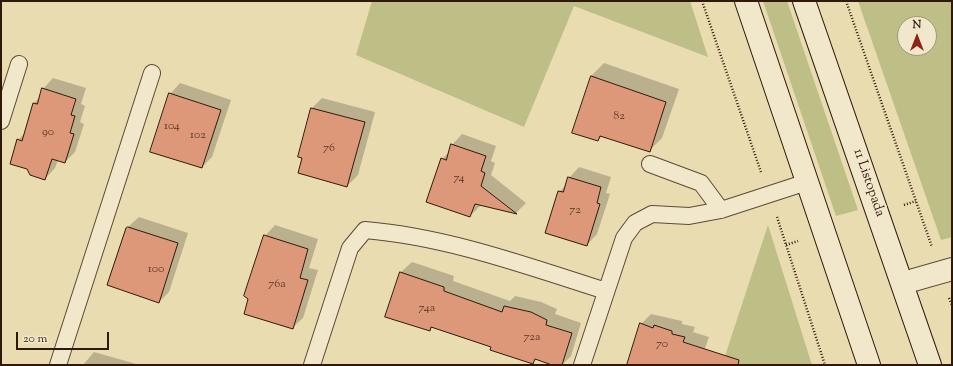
<!DOCTYPE html>
<html>
<head>
<meta charset="utf-8">
<style>
  body { margin:0 }
  #map { position:relative; width:953px; height:366px; overflow:hidden; background:#e9dcb1; font-family:"Sorts Mill Goudy",serif }
  canvas { display:block }
  .frame { position:absolute; inset:0; border:2px solid #30190b; pointer-events:none }
  .north { position:absolute; left:897px; top:16px; width:40px; height:40px; box-sizing:border-box; background:#f1e8cc; border:1px solid #a4957f; border-radius:50%; rotate:0deg; font-size:11px; font-weight:700; line-height:16px; text-align:center; color:#30190b }
  .north::after { content:''; display:block; margin:auto; width:14px; height:18px; background:#8f2418; clip-path:polygon(50% 0,100% 100%,50% 72%,0 100%) }
  .scale { position:absolute; left:16px; top:332px; width:93px; height:18px; box-sizing:border-box; border:2px solid #30190b; border-top:0; padding-left:5px; font-size:12px; line-height:14px; white-space:nowrap; color:#30190b; -webkit-text-stroke:3px #f1e8cc; paint-order:stroke }
</style>
</head>
<body>
<div id="map">
<canvas width="953" height="366"></canvas>
<div class="frame"></div>
<div class="north">N</div>
<div class="scale">20 m</div>
</div>
<script>
const ctx = document.querySelector('canvas').getContext('2d');
ctx.lineJoin = 'round';
function fillPath(path, color) { ctx.fillStyle = color; ctx.fill(path, 'evenodd'); }
function trace(path, color, width, dash) { ctx.strokeStyle = color; ctx.lineWidth = width; ctx.lineCap = dash ? 'butt' : 'round'; ctx.setLineDash(dash || []); ctx.stroke(path); }
function write(font, color, halo, rows, align = 'center') {
  ctx.font = font + ' "Sorts Mill Goudy",serif'; ctx.lineWidth = 4; ctx.setLineDash([]); ctx.textBaseline = 'middle'; ctx.strokeStyle = halo; ctx.fillStyle = color; for (const [text, x, y, turn = 0] of rows) {
    ctx.save(); ctx.translate(x, y); ctx.rotate((+turn || 0) * Math.PI / 180); ctx.textAlign = isNaN(turn) ? turn : align; if (halo) ctx.strokeText(text, 0, 0); ctx.fillText(text, 0, 0); ctx.restore();
  }
}
fillPath(new Path2D(`
  M372 1H690L708 57 574 6 524 127 356 55Z
  M763 1H787L858 210 836 216Z
  M858 1H952V237L941 240ZM905 24H929V48H905Z
  M768 225 812 365H722Z`), '#bebe87');
fillPath(new Path2D(`
  M604 63 679 89 662 138 649 151 602 136 598 140 591 76Z
  M53 78 86 88 81 104 85 106 80 122 84 124 75 152 65 162 58 160 55 168 45 179 18 140 25 133 34 103 40 97 43 89Z
  M180 83 231 100 212 157 202 167 170 94Z
  M322 98 375 112 358 175 347 186 312 108Z
  M462 134 496 146 491 161 495 163 491 175 526 203 516 213 481 205 470 216 442 159 449 152 452 145Z
  M579 167 611 177 606 193 610 194 597 234 587 245 559 192 566 185 569 178Z
  M139 217 188 233 169 292 159 302 127 228Z
  M275 225 318 239 309 268 318 270 303 318 292 328 265 236Z
  M412 262 454 276 453 281 510 301 515 296 541 302 557 309 555 314 581 323 571 356 562 365H556L536 359 532 362 492 346 433 326 429 330 387 316 401 272Z
  M651 314 682 321V324L695 327 693 332 709 337 699 365H628L641 324Z
  M94 352 140 365H83Z`), '#0003');
const building = new Path2D(`
  M591 76 666 102 650 152 600 136 598 141 572 133Z
  M42 88 76 99 71 115 75 116 70 133 74 134 65 163 52 159 45 180 30 175 27 169 10 164 17 139 22 141 33 103 37 104Z
  M169 93 221 110 202 168 150 152Z
  M311 108 365 122 347 187 298 173 302 158 298 157Z
  M451 144 486 156 481 171 485 173 481 186 517 214 475 204 470 217 426 202 441 158 446 160Z
  M568 177 601 187 597 203 600 204 587 246 545 233 558 191 563 192Z
  M128 227 178 243 159 303 107 285 126 228Z
  M264 235 308 249 300 278 308 280 293 329 244 314 248 299 244 296Z
  M400 272 444 287V291L502 312 504 306 531 312 547 320 546 325 572 333 562 365H552L535 359 533 364 490 350 491 347 431 327 430 331 385 317Z
  M640 323 653 328 654 325 672 331V334L685 337 683 342 739 360 738 365H627Z`);
fillPath(building, '#dc9878');
trace(building, '#30190b', 1);
const service = new Path2D(`
  M1 121 19 64
  M650 164 701 183 721 210
  M58 365 152 73
  M312 365 350 248 365 230C448 237 527 266 606 291
  M582 365 624 238 635 223 652 214 689 216 721 210 807 182`);
const minor = new Path2D(`
  M903 283 952 269`);
const secondary = new Path2D(`
  M746 1 869 365
  M804 1 930 365`);
trace(service, '#5e4a34', 18);
trace(minor, '#5e4a34', 24);
trace(secondary, '#30190b', 24);
trace(new Path2D(`
  M702 1 761 172
  M846 1 932 247
  M904 205 916 201
  M777 217 825 365
  M786 245 798 241
  M949 298 952 305`), '#30190b', 2.5, [1, 2]);
trace(service, '#f1e8cc', 16);
trace(minor, '#f1e8cc', 22);
trace(secondary, '#f1e8cc', 22);
write('12px', '#5b3926', null, [
  ["82",619,117],
  ["104",172,127],
  ["90",48,133],
  ["102",198,136],
  ["76",329,149],
  ["74",459,179],
  ["72",575,211],
  ["100",156,270],
  ["76a",277,285],
  ["74a",427,309],
  ["72a",532,338],
  ["70",662,345]
]);
write('14px', '#30190b', '#f1e8cc', [
  ["11 Listopada",868,183,71]
]);
</script>
</body>
</html>
